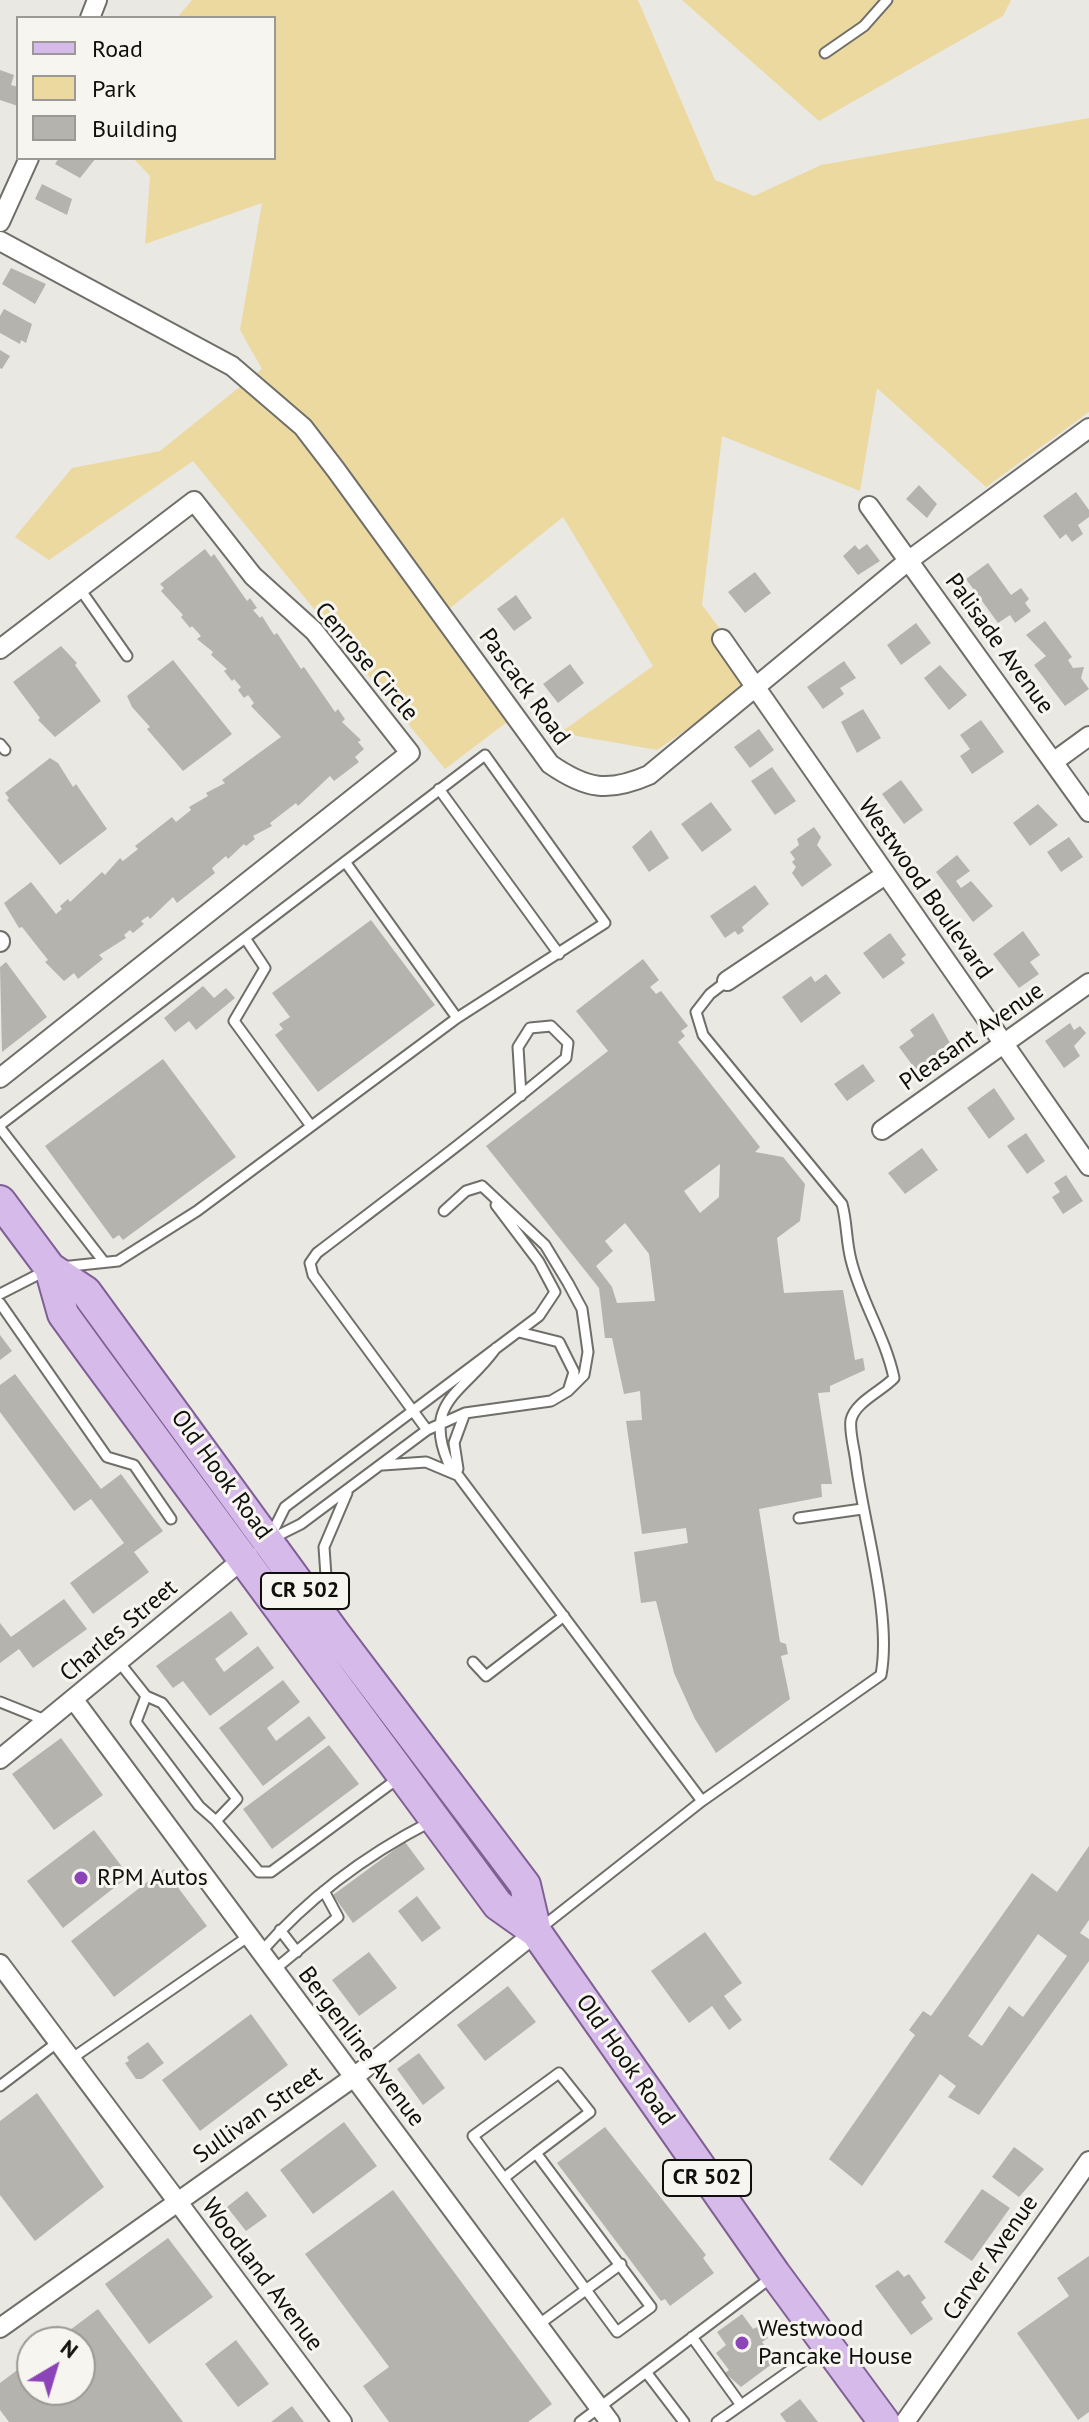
<!DOCTYPE html>
<html>
<head>
<meta charset="utf-8">
<style>
  body { margin:0 }
  #map { position:relative; width:1089px; height:2422px; overflow:hidden; background:#eae8e2; font-family:"PT Sans",sans-serif }
  canvas { display:block }
  .legend { position:absolute; left:16px; top:16px; width:260px; height:144px; box-sizing:border-box; background:#f7f5ef; border:2px solid #9b9995; margin:0; padding:10px 14px; list-style:none; font-size:24px; color:#100f0d }
  .legend li { display:flex; align-items:center; gap:16px; height:40px }
  .legend b { width:40px; border:2px solid #9b9995 }
  .north { position:absolute; left:16px; top:2326px; width:80px; height:80px; box-sizing:border-box; background:#f7f5ef; border:2px solid #9b9995; border-radius:50%; rotate:38deg; font-size:22px; font-weight:700; line-height:32px; text-align:center; color:#100f0d }
  .north::after { content:''; display:block; margin:auto; width:28px; height:36px; background:#8c45b8; clip-path:polygon(50% 0,100% 100%,50% 72%,0 100%) }
</style>
</head>
<body>
<div id="map">
<canvas width="1089" height="2422"></canvas>
<ul class="legend">
<li><b style="height:10px;background:#d6baea"></b>Road</li>
<li><b style="height:22px;background:#ecd99f"></b>Park</li>
<li><b style="height:22px;background:#b5b3ad"></b>Building</li>
</ul>
<div class="north">N</div>
</div>
<script>
const ctx = document.querySelector('canvas').getContext('2d');
ctx.lineJoin = 'round';
function fillPath(path, color) { ctx.fillStyle = color; ctx.fill(path, 'evenodd'); }
function trace(path, color, width, dash) { ctx.strokeStyle = color; ctx.lineWidth = width; ctx.lineCap = dash ? 'butt' : 'round'; ctx.setLineDash(dash || []); ctx.stroke(path); }
function write(font, color, halo, rows, align = 'center') {
  ctx.font = font + ' "PT Sans",sans-serif'; ctx.lineWidth = 6; ctx.setLineDash([]); ctx.textBaseline = 'middle'; ctx.strokeStyle = halo; ctx.fillStyle = color; for (const [text, x, y, turn = 0] of rows) {
    ctx.save(); ctx.translate(x, y); ctx.rotate((+turn || 0) * Math.PI / 180); ctx.textAlign = isNaN(turn) ? turn : align; if (halo) ctx.strokeText(text, 0, 0); ctx.fillText(text, 0, 0); ctx.restore();
  }
}
fillPath(new Path2D(`
  M192 0H638L715 180 754 196 821 165 1089 118V412L986 487 877 388 860 491 722 436 702 605 758 680 657 750 560 733 653 666 563 517 434 621 507 722 445 769 193 461 49 560 15 537 72 468 160 451 262 369 240 330 262 203 145 244 150 176 133 158H274V18H177Z
  M682 0H1011L1003 16 819 121Z`), '#ecd99f');
fillPath(new Path2D(`
  M0 70 14 75 11 85 18 87V106L0 100Z
  M59 158H96L80 178 55 164Z
  M42 184 72 199 67 215 35 199Z
  M11 268 46 284 35 304 2 284Z
  M4 309 32 324 26 343 21 340 20 344 0 333V316Z
  M0 350 10 356 2 369 0 368Z
  M919 485 937 504 927 518 906 499Z
  M1076 492 1089 510V517L1078 525 1083 534 1072 542 1066 534 1060 539 1043 516Z
  M867 544 880 561 858 575 843 556 855 545 859 550Z
  M205 549 211 557 214 554 247 601 250 598 257 608 253 610 260 618 262 616 274 635 277 633 301 669 304 667 335 712 338 709 345 719 342 722 361 740 358 742 364 749 355 757 359 762 334 781 330 776 298 806 296 803 270 823 272 826 253 836 255 839 246 846 244 844 228 859 226 856 212 868 215 873 177 903 173 897 150 919 148 916 141 921 144 924 133 933 130 930 124 935 126 938 99 955 103 959 78 979 74 973 64 981 45 962 48 960 22 927 19 928 4 903 31 882 56 914 62 909 60 906 68 899 70 902 102 872 105 875 120 858 123 861 138 849 135 846 172 817 176 822 191 810 189 807 208 796 206 793 225 783 222 780 281 737 251 706 254 703 248 695 244 698 238 690 241 687 234 679 232 681 224 671 227 669 211 655 213 652 197 639 201 636 192 626 190 628 181 617 183 615 161 591 164 588 160 584Z
  M988 563 1011 595 1021 588 1029 599 1025 603 1031 611 1015 623 1010 615 998 623 966 579Z
  M755 572 771 593 745 613 728 592Z
  M516 595 532 618 514 631 497 609Z
  M1045 621 1072 657 1068 660 1073 668 1084 667 1081 678 1089 689 1065 706 1034 665 1046 656 1026 635Z
  M916 623 931 643 901 665 887 645Z
  M61 646 77 663 75 665 101 701 55 737 38 720 40 718 13 682Z
  M173 660 232 734 183 771 147 729 150 727 132 707 127 696Z
  M844 661 856 678 840 688 844 694 823 709 807 687Z
  M570 664 584 683 558 703 543 684Z
  M940 665 967 695 949 710 924 678Z
  M863 709 881 738 857 753 841 722Z
  M981 720 1004 752 972 774 960 756 970 749 960 735Z
  M759 729 774 750 750 768 734 747Z
  M50 758 58 763 73 787 76 784 107 829 60 865 7 800 9 798 5 793Z
  M772 767 796 801 775 815 751 781Z
  M901 780 923 810 904 824 882 794Z
  M711 802 732 830 702 852 681 824Z
  M1038 804 1058 825 1030 846 1013 823Z
  M814 827 821 837 817 845 832 865 802 887 792 873 796 867 792 862 795 859 790 852 799 845 797 839Z
  M651 830 669 858 649 872 632 847Z
  M1069 837 1083 857 1061 872 1047 852Z
  M957 855 970 871 956 881 961 888 971 881 993 906 973 922 936 872Z
  M755 885 769 904 742 927 744 931 738 935 735 931 725 938 710 916Z
  M371 920 435 1005 318 1092 275 1035 283 1029 279 1024 290 1017 272 993Z
  M1023 931 1040 955 1030 962 1039 974 1019 988 993 954Z
  M890 933 906 955 901 959 905 963 883 979 863 953Z
  M643 959 659 980 650 987 656 994 661 991 688 1026 681 1031 685 1036 678 1042 760 1147 755 1152 783 1157 805 1184 800 1221 777 1238 784 1293 843 1290 855 1360 863 1358 865 1370 830 1386V1392L818 1393 832 1484H821L822 1497 759 1509 780 1642 786 1644 788 1654 781 1656 790 1699 716 1753 695 1719 674 1673 656 1601 641 1603 634 1552 688 1543 686 1528 642 1534 626 1421 642 1420 640 1391 624 1394 612 1338H605L599 1288 486 1146 608 1051 576 1011ZM720 1164 719 1197 700 1213 684 1191ZM625 1223 649 1254 655 1301 617 1303 612 1287 596 1266 613 1251 605 1241Z
  M6 962 47 1017 2 1052 0 967Z
  M826 974 841 993 801 1023 782 997 811 976 815 982Z
  M203 986 214 998 226 988 235 998 196 1030 189 1021 175 1032 164 1018Z
  M933 1013 950 1043 943 1049 947 1053 937 1060 935 1056 916 1070 899 1047 914 1036 910 1030Z
  M1070 1023 1074 1030 1080 1026 1086 1033 1074 1046 1080 1056 1064 1068 1045 1041Z
  M163 1059 236 1157 123 1240 119 1235 113 1239 45 1146Z
  M863 1064 875 1081 847 1101 834 1084Z
  M994 1088 1015 1119 989 1139 967 1108Z
  M1026 1133 1045 1161 1027 1174 1007 1146Z
  M922 1148 938 1170 905 1194 888 1173Z
  M1066 1175 1083 1201 1063 1214 1052 1197 1060 1192 1054 1183Z
  M0 1335 12 1351 0 1360Z
  M15 1374 101 1489 121 1474 163 1531 134 1552 149 1572 93 1614 70 1583 124 1543 91 1499 74 1511 0 1412V1385Z
  M64 1599 87 1629 33 1668 19 1649 0 1663V1623L11 1637Z
  M231 1611 248 1634 215 1659 224 1672 258 1646 274 1668 210 1716 183 1681 173 1688 156 1666Z
  M283 1680 300 1702 267 1728 276 1741 309 1716 326 1738 263 1786 219 1728Z
  M61 1738 103 1795 54 1830 12 1774Z
  M329 1745 359 1784 272 1849 243 1809Z
  M94 1830 129 1876 63 1928 27 1881Z
  M405 1842 425 1869 353 1923 333 1895Z
  M1089 1846V1920L1080 1933 1089 1939V1961L979 2115 948 2097 956 2086 940 2074 862 2186 829 2159 915 2035 909 2030 923 2011 931 2016 1032 1873 1057 1892ZM1038 1934 1067 1956 1023 2017 1009 2006 982 2046 968 2036Z
  M164 1869 207 1926 114 1997 71 1941Z
  M417 1896 441 1928 422 1942 398 1911Z
  M705 1932 742 1983 724 1996 742 2020 729 2030 712 2006 689 2023 651 1971Z
  M369 1952 397 1988 359 2016 332 1980Z
  M508 1986 536 2022 485 2061 457 2025Z
  M251 2014 288 2065 200 2131 162 2080Z
  M148 2042 164 2063 142 2079H136L125 2063 129 2061 127 2057Z
  M419 2053 445 2088 423 2105 397 2069Z
  M37 2093 104 2187 35 2241 0 2195V2121Z
  M344 2122 377 2166 313 2214 280 2170Z
  M605 2127 706 2255 703 2258 714 2273 670 2306 665 2299 661 2301 557 2163Z
  M1014 2147 1044 2169 1019 2197 992 2177Z
  M982 2189 1010 2208 972 2261 944 2242Z
  M393 2190 552 2404 528 2422H389L363 2386 389 2367 305 2254Z
  M247 2191 267 2216 246 2231 227 2207Z
  M168 2238 213 2297 149 2344 105 2284Z
  M1089 2256V2412L1078 2420 1017 2333 1069 2296 1057 2278Z
  M898 2270 904 2277 909 2274 926 2298 921 2302 933 2319 911 2335 875 2286Z
  M98 2309 183 2422H9L0 2410V2383L32 2359V2390H80V2342H54Z
  M742 2314 753 2329 759 2326 768 2338 762 2342 776 2361 741 2387 725 2373 729 2370 716 2353 726 2345 717 2332Z
  M236 2340 269 2384 238 2407 205 2364Z
  M800 2399 818 2422H786L780 2414Z
  M292 2406 304 2422H271Z`), '#b5b3ad');
const lane = new Path2D(`
  M825 53 864 26 887 0
  M80 589 127 656
  M0 744 5 750
  M439 789 559 954
  M346 863 457 1018
  M245 938 265 968 234 1021 311 1126
  M0 1125 485 755 605 923 457 1018 197 1211 118 1261 61 1267
  M0 1128 104 1262
  M444 1211 466 1191 482 1186
  M0 1294 47 1270
  M0 1303 107 1457 134 1465 171 1519
  M519 1332 559 1342 574 1372 569 1388
  M496 1348C465 1392 422 1401 448 1462L702 1801
  M427 1430 313 1275 310 1263 317 1253C401 1189 485 1126 566 1058L568 1043 551 1026 530 1028 518 1047 521 1096
  M383 1465 426 1462 457 1475
  M458 1469 454 1443 465 1413
  M799 1518 862 1509
  M270 1537 285 1507 539 1316 555 1292 539 1262 496 1205
  M271 1539 301 1524 427 1430 465 1413 551 1401 568 1391 584 1375 588 1352 582 1309 568 1283 545 1245 482 1186
  M328 1605 324 1547 347 1493
  M119 1662 146 1696 162 1703 237 1799 216 1821 259 1872H271L400 1777
  M473 1662 486 1676 564 1616
  M146 1696 136 1722 199 1806 216 1821
  M0 1702 45 1720
  M542 1927 702 1801 881 1675C892 1615 864 1526 856 1463 855 1451 849 1432 851 1420 855 1402 882 1391 894 1378 885 1336 861 1301 851 1260 846 1241 847 1222 842 1204L703 1035 696 1012 710 994 727 981
  M280 1930 297 1952
  M261 1952C308 1898 366 1855 430 1822
  M274 1970 338 1917 324 1891
  M71 2059 249 1936
  M559 2073 590 2112 536 2153 651 2307 617 2332 473 2136Z
  M0 2086 58 2042
  M504 2178 536 2153
  M538 2325 621 2264
  M692 2337 741 2405
  M646 2372 684 2422
  M580 2422 772 2277
  M717 2422 822 2348`);
const street = new Path2D(`
  M90 18 97 0
  M0 222 29 158
  M0 241 232 366 303 427 336 470 550 764C586 789 608 793 649 775L908 561 1089 428
  M869 506 1089 812
  M722 639 1089 1166
  M0 649 194 501 253 576 314 631 410 753 0 1078
  M1056 760 1089 736
  M0 941V942
  M727 981 885 875
  M882 1130 1089 983
  M74 1700 610 2422
  M0 1759 248 1555
  M0 1964 342 2422
  M0 2328 354 2077 536 1932
  M905 2422 1089 2161`);
const primary = new Path2D(`
  M0 1201 50 1268 86 1292 336 1635 525 1885 536 1932
  M50 1268 63 1314 92 1354 498 1905 536 1932 775 2274 884 2422`);
trace(lane, '#706e69', 13);
trace(street, '#706e69', 22);
trace(primary, '#7e6094', 34);
trace(lane, '#fff', 9);
trace(street, '#fff', 18);
trace(primary, '#d6baea', 30);
for (const [x, y, r, color] of [
  [81,1878,8,"#8c45b8"],
  [742,2343,8,"#8c45b8"]
]) { const dot = new Path2D(); dot.arc(x, y, r, 0, 2 * Math.PI); ctx.fillStyle = color; ctx.fill(dot); trace(dot, '#f7f5ef', 3); }
for (const [x, y, w] of [
  [305,1591,88],
  [707,2178,88]
]) { const box = new Path2D(); box.roundRect(x - w / 2, y - 18, w, 36, 6); ctx.fillStyle = '#f7f5ef'; ctx.fill(box); trace(box, '#100f0d', 2); }
write('bold 22px', '#100f0d', null, [
  ["CR 502",305,1591],
  ["CR 502",707,2178]
]);
write('24px', '#100f0d', '#f7f5ef', [
  ["Palisade Avenue",999,644,54],
  ["Cenrose Circle",366,662,50],
  ["Pascack Road",524,687,54],
  ["Westwood Boulevard",925,889,55],
  ["Pleasant Avenue",972,1037,-35],
  ["Old Hook Road",221,1475,54],
  ["Charles Street",119,1631,-40],
  ["Bergenline Avenue",361,2047,53],
  ["Old Hook Road",625,2060,55],
  ["Sullivan Street",258,2115,-35],
  ["Carver Avenue",991,2258,-55],
  ["Woodland Avenue",262,2275,53]
]);
write('24px', '#100f0d', '#f7f5ef', [
  ["RPM Autos",97,1878],
  ["Westwood",758,2329],
  ["Pancake House",758,2357]
], 'left');
</script>
</body>
</html>
